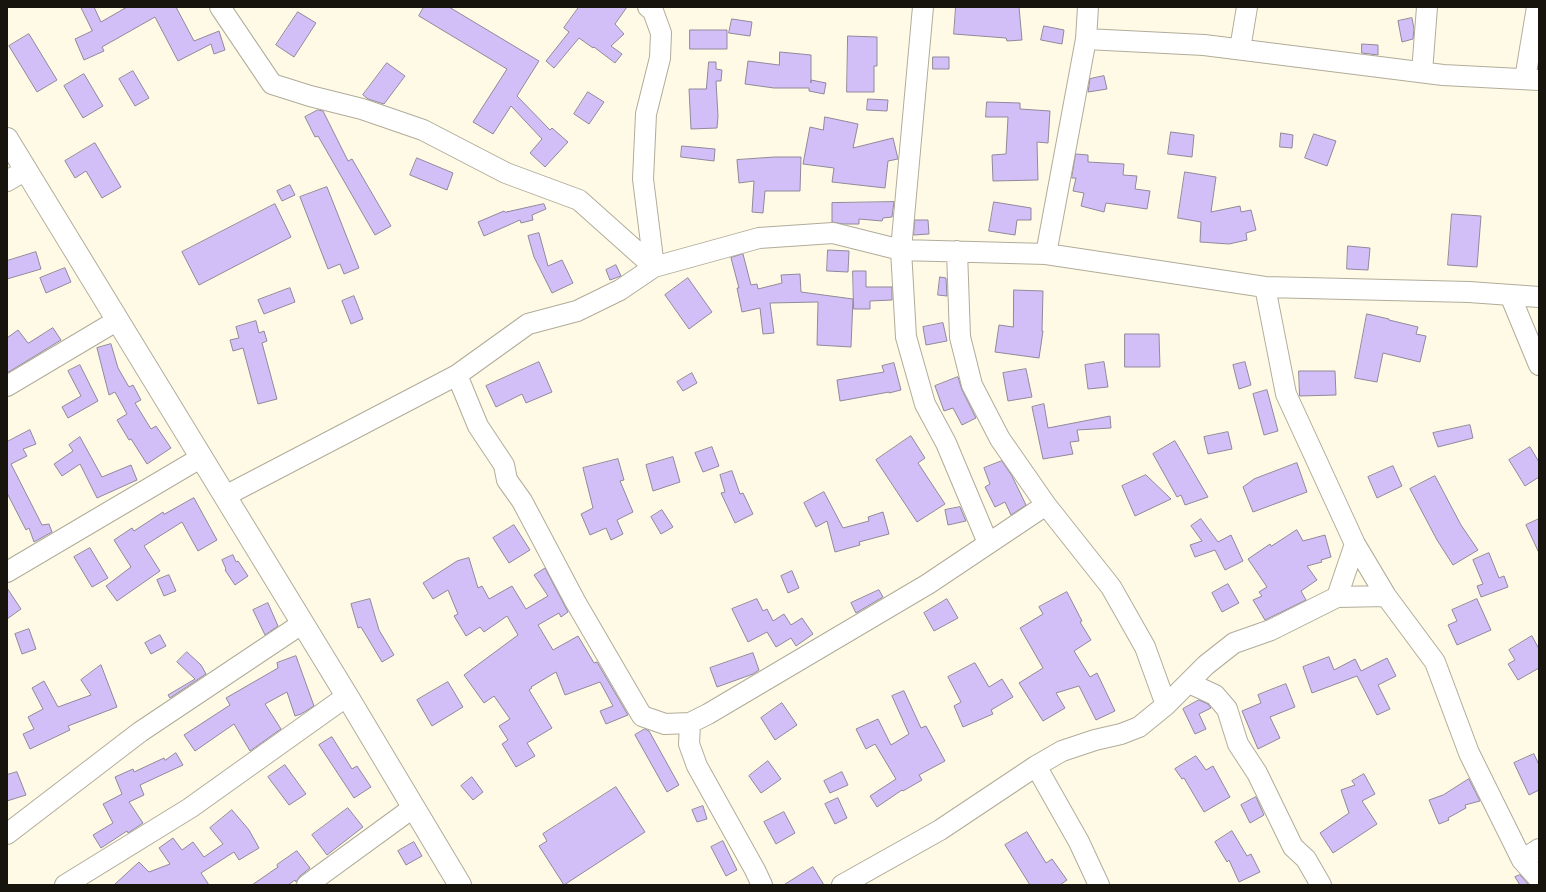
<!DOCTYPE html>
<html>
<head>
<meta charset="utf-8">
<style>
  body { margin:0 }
  #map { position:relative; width:1546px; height:892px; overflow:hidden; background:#fffae6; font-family:Signika,sans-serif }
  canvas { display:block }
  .frame { position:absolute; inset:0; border:8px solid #16140d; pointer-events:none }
</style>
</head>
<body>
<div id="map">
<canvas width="1546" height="892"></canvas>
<div class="frame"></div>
</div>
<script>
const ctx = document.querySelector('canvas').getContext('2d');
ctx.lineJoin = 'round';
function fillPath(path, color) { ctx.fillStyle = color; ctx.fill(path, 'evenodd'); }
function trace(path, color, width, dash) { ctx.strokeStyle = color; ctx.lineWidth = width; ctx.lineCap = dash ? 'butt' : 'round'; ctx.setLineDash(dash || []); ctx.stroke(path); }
const building = new Path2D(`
  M81 7H94L101 22 127 7H176L194 41 219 31 225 50 214 54 211 44 178 61 155 17 102 47 104 51 84 60 75 39 92 31Z
  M424 7H449L539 61 517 96 550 130 552 128 568 142 545 167 530 153 542 139 511 106 493 134 473 122 507 69 419 16Z
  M579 7H627L615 24 624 34 611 46 622 54 615 63 594 47 593 48 579 38 554 68 546 61 569 32 564 28Z
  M956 7H1019L1022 40 1007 41 1006 38 954 34Z
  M298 12 316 23 294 57 276 45Z
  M1412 18 1414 29 1413 39 1402 42 1398 21Z
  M732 19 752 22 750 36 729 33Z
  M1044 26 1064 30 1062 44 1041 40Z
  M690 30H727V49H690Z
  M29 34 57 80 37 92 9 46Z
  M848 36 877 37V66H874V92H847Z
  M1362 44 1378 45V55L1362 53Z
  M780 52 811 55V83V80L826 83 824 94 809 91V88H774L745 84 748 61 779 65Z
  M933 57H949V69H933Z
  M709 62H716V69L722 70 721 81H716L718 116 717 128 691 129 689 89H706Z
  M387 63 405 76 384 104 368 99 363 95Z
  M133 71 149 98 135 106 119 79Z
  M84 74 103 106 83 118 64 86Z
  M1104 76 1107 89 1088 92 1090 79Z
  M588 92 604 102 589 124 574 114Z
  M868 99 888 100 887 111 867 110Z
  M987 102 1020 103V109L1050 111 1048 143 1037 142 1038 180 993 181 992 155 1006 154 1008 117H986Z
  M318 110 323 111 348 161 352 159 391 226 375 235 318 136 315 137 305 117Z
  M825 117 858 124 853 148 893 138 898 159 888 161 885 188 832 182 834 168 803 164 810 127 823 130Z
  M1171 132 1194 135 1192 157 1168 154Z
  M1281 133 1293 135 1292 148 1280 147Z
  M1314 134 1336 141 1327 166 1305 158Z
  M95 143 121 187 102 198 86 171 75 178 65 161Z
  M682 146 715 149 714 161 681 157Z
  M1076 154 1088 155V162L1124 164 1123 175 1137 176 1135 189 1150 191 1147 209 1106 203 1104 212 1081 206 1084 193 1073 191 1076 178H1072Z
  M775 157H801L800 191H765L763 213 752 212 754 181 739 183 737 160Z
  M417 158 453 173 447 190 410 175Z
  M1185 172 1216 177 1211 212 1240 206 1241 212 1251 210 1256 230 1246 233 1247 240 1229 244 1200 242 1201 222 1178 218Z
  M290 185 295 195 282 201 277 191Z
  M327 187 359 268 344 274 340 264 328 269 300 197Z
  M894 202 892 217 883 218 882 221 859 219V224H843L832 222V203Z
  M994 202 1031 208V220H1017L1015 235 989 231Z
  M275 204 291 237 199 285 182 252Z
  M544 204 546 209 532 215 533 220 521 223 520 220 484 236 478 222 504 211 505 212Z
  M1452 214 1481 216 1477 267 1448 265Z
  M915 220H928L929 234 914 235Z
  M539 233 548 266 562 260 573 283 552 293 534 257 528 236Z
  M1348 246 1370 248 1368 270 1347 269Z
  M828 250 849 251 848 272 827 271Z
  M36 252 41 269 7 279V261Z
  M743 254 751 285 757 284 758 289 782 283 781 275 800 274 801 292 853 299 851 347 817 345 818 302 770 303 774 333 763 334 760 308 742 312 737 288H739L731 258Z
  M616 265 621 276 610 280 606 270Z
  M65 268 71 282 46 293 40 278Z
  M853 271H866V287H892V300L870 301V309H854Z
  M940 277 946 278 947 296 938 295Z
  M688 278 712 312 689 329 665 295Z
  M290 288 295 302 264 314 258 300Z
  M1014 290 1043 291 1042 331H1043L1039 358 995 352 999 325 1013 327Z
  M354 296 363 319 351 324 342 301Z
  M1367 314 1389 319V320L1418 327 1416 334 1426 336 1420 362 1383 353 1377 382 1355 378Z
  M256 321 259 333 264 331 267 341 262 343 277 399 258 404 243 348 233 351 230 340 239 338 236 327Z
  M943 323 947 341 926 345 923 327Z
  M53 328 61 340 7 373V338L18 330 28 343Z
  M1125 334H1159L1160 367H1125Z
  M111 344 118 368 129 387 133 385 141 400 135 403 151 429 156 426 171 448 147 464 131 439 129 440 117 420 127 414 115 392 109 395 97 348Z
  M539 362 552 392 526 403 522 394 496 407 486 386Z
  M1104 362 1108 387 1088 389 1085 365Z
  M1245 362 1251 385 1239 389 1233 365Z
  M894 363 901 390 889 393V392L840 401 837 380 884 372 882 366Z
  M80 365 98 401 68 418 62 407 81 396 68 371Z
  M1026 369 1032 397 1008 401 1003 373Z
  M1299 371H1335L1336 395 1300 396Z
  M692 373 697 383 683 391 677 382Z
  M958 377 962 390 976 418 962 425 953 408 944 411 935 386Z
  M1267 390 1278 431 1264 435 1253 394Z
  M1044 404 1048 428 1110 416 1111 428 1077 430 1079 441 1070 442 1073 454 1043 459 1032 407Z
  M1470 425 1473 438 1438 447 1433 433Z
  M30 430 36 444 23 449 27 456 11 464 42 525 49 524 52 532 34 542 29 528 26 530 7 493V442Z
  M1228 432 1232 449 1208 454 1204 437Z
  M911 436 925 458 918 463 945 504 917 522 876 460Z
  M80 437 102 477 131 465 137 480 97 498 80 464 62 476 54 464 73 451 69 445Z
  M1175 441 1208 497 1185 505 1181 495 1177 497 1153 454Z
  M712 447 719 466 703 472 695 453Z
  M1530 447 1539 462V477L1525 486 1509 460Z
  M673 457 680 482 653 491 646 465Z
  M618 459 624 480 620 481 633 512 617 520 623 534 611 540 606 528 590 535 581 514 593 508 583 468Z
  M1002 461 1012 476 1026 505 1011 515 1005 502 995 507 985 487 990 484 984 468Z
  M1297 463 1307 492 1253 512 1243 487 1254 479Z
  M1393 466 1402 486 1377 498 1368 477Z
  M732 471 740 494 743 493 753 514 735 523 721 493 725 492 720 475Z
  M1146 475 1171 499 1135 516 1122 486Z
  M1435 476 1461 525 1478 550 1453 565 1437 540 1410 489Z
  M824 492 843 528 869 521 868 517 883 512 889 534 859 542 860 545 835 552 827 521 816 527 804 503Z
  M194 498 217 540 198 551 182 522 144 546 160 571 117 601 106 586 131 567 114 540 132 528 134 531 163 512 164 514Z
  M960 507 966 521 948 525 945 510Z
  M662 510 673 527 661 534 651 517Z
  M1201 519 1218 542 1231 535 1243 561 1225 570 1215 550 1195 557 1190 545 1202 541 1191 526Z
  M1539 519V553L1526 525Z
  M514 525 530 550 509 563 493 538Z
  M1297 530 1303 541 1325 535 1331 557 1321 560 1322 562 1307 566 1317 580 1301 591 1306 600 1265 620 1253 600 1262 596 1259 592 1267 587 1248 559 1270 544 1271 546Z
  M90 548 108 578 92 587 74 557Z
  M1489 553 1499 578 1504 576 1508 587 1481 597 1477 586 1483 584 1473 560Z
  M233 555 236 562 238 561 248 576 235 585 225 570 226 569 222 560Z
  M469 558 478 588 482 586 489 599 512 586 526 609 548 596 534 575 545 568 568 612 561 617 559 613 538 625 553 650 578 636 594 663 597 662 628 715 606 724 600 711 613 706 600 682 565 695 556 672 531 687 532 688 529 690 552 728 527 743 535 756 516 767 502 744 508 740 499 726 510 719 494 696 484 703 464 675 518 635 507 616 484 632 480 627 466 636 454 616 458 614 448 590 433 599 423 583 457 561Z
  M792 571 799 588 788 593 781 576Z
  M169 575 176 591 164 596 157 580Z
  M1228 584 1239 603 1222 612 1212 593Z
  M7 588 21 609 7 619Z
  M879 590 883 597 856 613 851 603Z
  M1067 592 1082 621 1080 622 1091 640 1074 651 1090 677 1097 673 1115 711 1096 720 1079 686 1056 693 1065 708 1043 721 1019 683 1043 668 1020 628 1043 614 1039 607Z
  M370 599 379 630 394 655 382 662 361 627 358 628 351 604Z
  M757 599 763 611 767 609 773 621 784 614 791 625 802 618 813 634 796 646 791 638 776 647 767 632 748 642 732 609Z
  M947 599 958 618 934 631 924 613Z
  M1477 599 1491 630 1457 645 1448 625 1457 621 1452 610Z
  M268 603 278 626 265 635 253 610Z
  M29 629 36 649 22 654 15 634Z
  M160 635 166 646 151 654 145 643Z
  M1532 636 1539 649V668L1518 680 1508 664 1515 660 1509 650Z
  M187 652 201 665 206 674 170 698 168 695 195 679 177 662Z
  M753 653 759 670 753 674 717 687 710 668Z
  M296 656 314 706 301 714 295 716 287 692 265 704 281 729 250 751 234 724 195 751 184 735 230 705 226 698 278 668 277 663Z
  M1329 657 1334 670 1355 659 1361 671 1387 658 1396 676 1378 685 1390 709 1377 715 1357 676 1312 693 1303 667Z
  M975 663 989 687 1002 679 1013 697 991 710 993 714 963 727 954 706 961 702 948 677Z
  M101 665 117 707 68 726 70 730 30 749 23 734 34 729 28 717 43 709 32 688 44 681 58 707 91 695 81 680Z
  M448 682 463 707 432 726 417 700Z
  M1286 684 1295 707 1270 717 1280 738 1258 749 1242 711 1261 703 1258 695Z
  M904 691 921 728 926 726 945 761 919 775 922 780 903 791 902 790 877 807 870 796 896 779 875 744 866 749 856 729 878 719 891 745 909 734 892 696Z
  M1199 700 1208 704 1211 708 1199 714 1206 729 1195 734 1183 709Z
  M782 703 797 725 775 740 761 718Z
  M645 729 649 731 679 785 667 792 635 735Z
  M332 737 352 769 357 766 371 787 354 798 319 745Z
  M176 753 183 765 140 785 144 795 129 802 143 823 128 833 127 831 101 848 93 835 113 823 103 804 122 794 115 777 133 769 134 772 164 758 165 760Z
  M1534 754 1539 765V790L1529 795 1514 763Z
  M1196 756 1206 770 1213 766 1230 797 1204 812 1184 778 1182 779 1175 769Z
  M768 761 781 779 761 793 749 776Z
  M285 765 306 794 289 805 268 777Z
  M17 772 26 795 7 801V775Z
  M842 772 848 785 830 793 824 781Z
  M1364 774 1375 794 1362 801 1377 824 1333 853 1320 833 1349 813 1341 790 1355 785 1352 781Z
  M472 777 483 792 473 800 461 786Z
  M1469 779 1480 801 1465 805 1466 808 1448 818 1449 820 1439 824 1429 800 1443 795Z
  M616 787 645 832 564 885 539 846 547 841 543 834Z
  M1256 797 1264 815 1250 823 1241 805Z
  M838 798 847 818 835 824 825 804Z
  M703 806 707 819 697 822 692 810Z
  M348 808 363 827 327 855 312 835Z
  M232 810 249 830 259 848 239 860 234 852 201 873 209 885H114L139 862 149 872 170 864 159 848 173 838 182 850 193 842 204 857 223 844 210 828Z
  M784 812 795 833 776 844 764 822Z
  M1232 831 1247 856 1251 854 1260 872 1239 882 1229 860 1227 862 1215 842Z
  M1027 832 1046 863 1052 859 1067 880 1060 885H1030L1005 845Z
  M723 841 737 870 726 876 711 847Z
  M414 842 422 856 406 865 398 851Z
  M297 851 310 868 300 876 296 882 295 880 288 885H252L278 867 277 865Z
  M813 867 824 885H784Z
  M1520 875 1529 885H1520L1515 877Z`);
fillPath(building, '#d3bff7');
trace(building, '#8f899b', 1);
const minor = new Path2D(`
  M220 7 272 84 310 96 362 109 423 130 506 173 579 200 654 267 759 238 833 233 901 250 1046 254 1265 287 1469 292 1539 297
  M923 7 901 250 906 337 925 404 946 443 988 543
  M1088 7 1086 39 1204 45 1443 75 1539 80
  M1240 49 1247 7
  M1422 72 1427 7
  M1525 79 1537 7
  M7 181 26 170
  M957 251 960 337 972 385 1000 439 1046 505 1111 587 1145 647 1166 705
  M1046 254 1086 39
  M1265 287 1286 394 1355 544 1386 596 1435 662 1469 753 1522 860 1539 879
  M1510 295 1539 365
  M457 375 478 426 504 465 507 480 522 501 575 601 642 716 665 724 690 723 708 714 928 584 1046 505
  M7 386 118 320
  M225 496 457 375 528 324 577 311 620 290 654 267 643 179 646 114 660 58 661 33 653 11 648 7
  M7 572 202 457
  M1337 597 1355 544
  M1189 683 1215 695 1227 709 1238 744 1257 773 1293 847 1306 859 1321 885
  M690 723 689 744 697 766 755 870 762 885
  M1036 766 1079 842 1099 885
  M7 834 140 732 303 623
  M1522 860 1539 849
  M65 885 190 808 347 696
  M307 885 414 807
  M842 885 940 830 1036 766 1062 751 1095 740 1121 734 1139 727 1166 705 1206 665 1234 643 1271 630 1337 597 1386 596`);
const major = new Path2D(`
  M7 139 347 696 460 885`);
trace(minor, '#b1ac9a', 22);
trace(major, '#b1ac9a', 24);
trace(minor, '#fff', 20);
trace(major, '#fff', 22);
</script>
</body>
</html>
